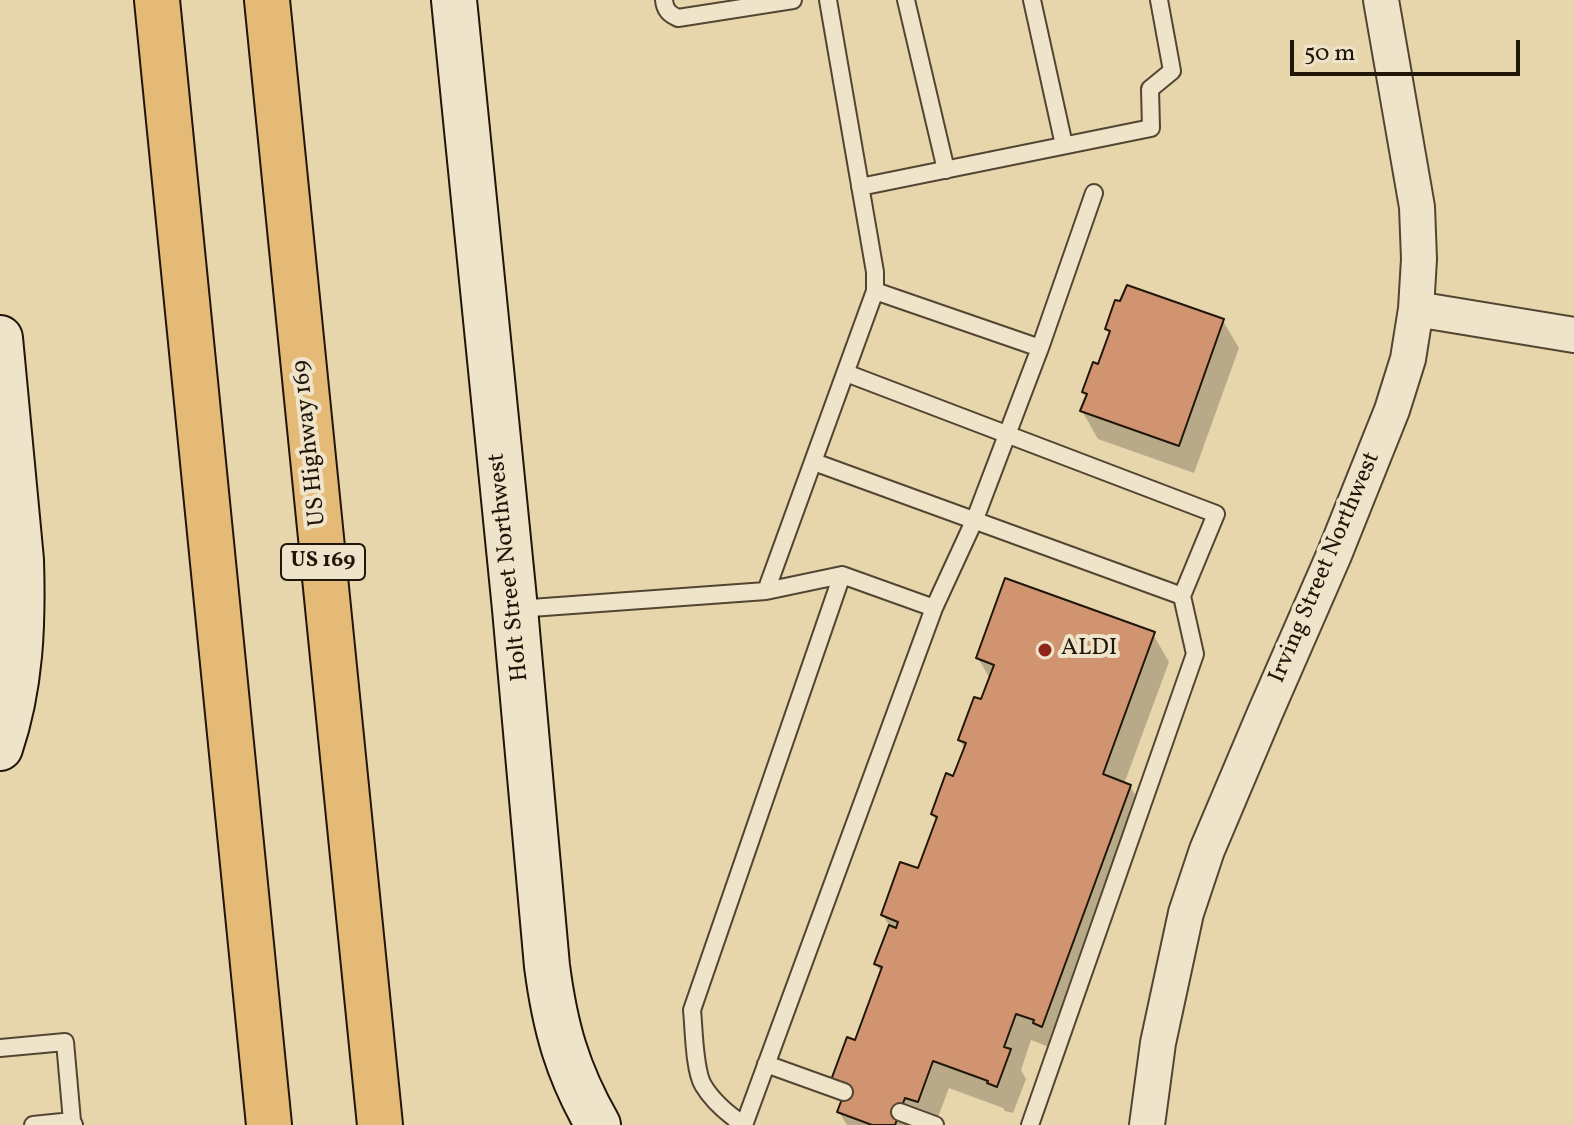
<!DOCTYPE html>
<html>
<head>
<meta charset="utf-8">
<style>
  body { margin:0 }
  #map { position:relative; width:1574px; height:1125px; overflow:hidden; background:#e7d5ac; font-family:Vollkorn,serif }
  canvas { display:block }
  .scale { position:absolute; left:1290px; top:40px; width:230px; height:36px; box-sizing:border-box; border:4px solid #20160a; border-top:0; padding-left:10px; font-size:24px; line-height:28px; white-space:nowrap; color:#20160a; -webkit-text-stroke:6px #efe4c9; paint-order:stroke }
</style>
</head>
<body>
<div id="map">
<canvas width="1574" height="1125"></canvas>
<div class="scale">50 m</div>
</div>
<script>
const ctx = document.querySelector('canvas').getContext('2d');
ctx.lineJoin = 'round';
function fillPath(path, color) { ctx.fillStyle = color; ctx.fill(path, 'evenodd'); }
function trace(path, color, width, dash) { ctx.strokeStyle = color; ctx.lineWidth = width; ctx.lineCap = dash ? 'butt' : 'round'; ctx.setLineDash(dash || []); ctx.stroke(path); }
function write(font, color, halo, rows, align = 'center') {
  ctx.font = font + ' Vollkorn,serif'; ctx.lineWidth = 8; ctx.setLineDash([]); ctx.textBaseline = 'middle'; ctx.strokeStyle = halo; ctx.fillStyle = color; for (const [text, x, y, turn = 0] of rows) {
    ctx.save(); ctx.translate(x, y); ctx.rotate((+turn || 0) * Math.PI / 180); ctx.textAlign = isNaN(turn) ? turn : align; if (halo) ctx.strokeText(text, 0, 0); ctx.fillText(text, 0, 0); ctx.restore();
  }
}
fillPath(new Path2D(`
  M1223 321 1239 348 1194 473 1098 439 1082 411 1088 397 1085 392 1100 366 1111 335 1107 328Z
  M1153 634 1169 662 1124 784 1130 786 1146 814 1051 1051 1049 1047 1031 1040 1021 1070 1026 1079 1013 1113 1005 1111 1003 1108 949 1088 935 1125H847L839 1112 844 1099 856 1042 882 974 876 964 890 927 883 915 919 871 937 822 933 814 955 779 965 750 960 740 982 702 990 679 978 658Z`), '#0003');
const building = new Path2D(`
  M1127 285 1224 319 1179 446 1080 411 1087 394 1082 392 1093 362 1098 364 1110 331 1105 329 1115 300 1120 301Z
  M1005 578 1155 632 1103 774 1131 785 1042 1027 1033 1023 1034 1020 1016 1014 1004 1047 1011 1049 997 1087 987 1083 988 1081 933 1061 918 1102 905 1098 895 1125H872L837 1112 847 1086 831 1080 847 1037 855 1040 882 967 874 964 889 925 896 928 898 922 881 915 900 862 918 868 937 817 931 814 946 773 953 776 966 743 958 740 974 697 981 699 994 665 976 658Z`);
fillPath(building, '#d09570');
trace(building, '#20160a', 2);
const lane = new Path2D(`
  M664 0C665 10 669 14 678 18L793 0
  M906 0 946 170
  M1032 0 1064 145
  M860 187 1151 128 1150 89 1172 71 1159 0
  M875 291 1040 348
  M846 373 1216 514 1182 596 1195 654 1030 1125
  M814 462 1182 596
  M766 591 875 291V272L828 0
  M517 609 766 591 842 575 934 608
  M0 1048 65 1042 72 1121 74 1125
  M766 1064 844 1092
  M900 1112 935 1125
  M33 1125 72 1121
  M744 1125 934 608 975 519 1040 348 1094 193
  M744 1125C729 1115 713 1102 703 1085 694 1069 694 1029 692 1010L842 575`);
const street = new Path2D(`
  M1416 309 1574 335
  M1147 1125 1158 1043 1186 913 1207 850 1265 713 1334 555 1392 410 1408 359 1416 309 1419 259 1417 207 1381 0`);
const secondary = new Path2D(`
  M454 0 515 609 547 966C555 1027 567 1071 598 1125
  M0 338 21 560C23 624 21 686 0 748`);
const highway = new Path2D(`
  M157 0 269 1125
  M267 0 380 1125`);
trace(lane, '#524632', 20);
trace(street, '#524632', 38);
trace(secondary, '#20160a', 48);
trace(highway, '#20160a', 48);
trace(lane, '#efe4c9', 16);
trace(street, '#efe4c9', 34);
trace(secondary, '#efe4c9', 44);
trace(highway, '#e4ba76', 44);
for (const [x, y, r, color] of [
  [1045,650,8,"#8f2418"]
]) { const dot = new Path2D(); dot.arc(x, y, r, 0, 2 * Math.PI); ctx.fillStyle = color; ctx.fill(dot); trace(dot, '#efe4c9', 3); }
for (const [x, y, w] of [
  [323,562,84]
]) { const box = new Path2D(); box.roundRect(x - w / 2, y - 18, w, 36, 6); ctx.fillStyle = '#efe4c9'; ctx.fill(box); trace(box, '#20160a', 2); }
write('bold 22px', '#20160a', null, [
  ["US 169",323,562]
]);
write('24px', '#20160a', '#efe4c9', [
  ["US Highway 169",311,443,-96],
  ["Holt Street Northwest",510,567,-96],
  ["Irving Street Northwest",1326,568,-67]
]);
write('24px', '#20160a', '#efe4c9', [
  ["ALDI",1061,650]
], 'left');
</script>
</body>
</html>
